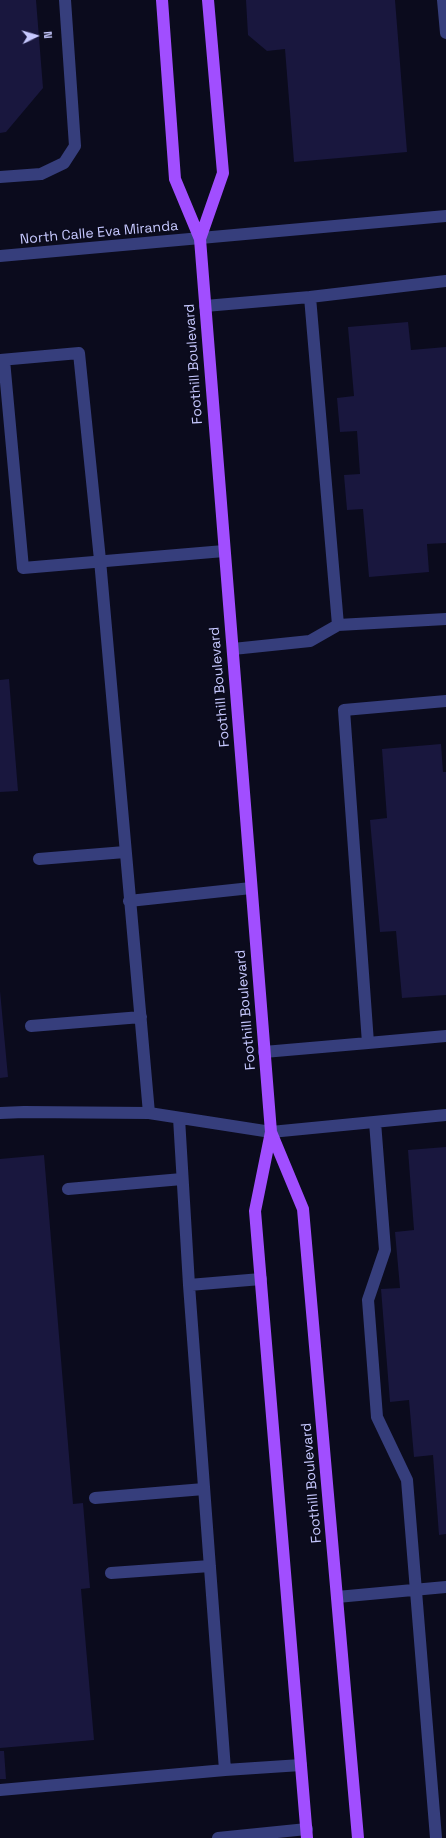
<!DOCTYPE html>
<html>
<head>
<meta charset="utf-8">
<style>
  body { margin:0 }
  #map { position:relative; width:446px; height:1838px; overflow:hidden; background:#0b0b1d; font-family:"Space Grotesk",sans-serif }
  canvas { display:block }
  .north { position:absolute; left:16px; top:16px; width:40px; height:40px; -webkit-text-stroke:3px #0b0b1d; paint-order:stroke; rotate:85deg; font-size:11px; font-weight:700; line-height:16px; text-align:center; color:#c7c9ff }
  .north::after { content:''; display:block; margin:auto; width:14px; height:18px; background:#c7c9ff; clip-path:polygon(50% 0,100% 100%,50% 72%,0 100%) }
</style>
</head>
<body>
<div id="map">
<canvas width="446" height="1838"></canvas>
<div class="north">N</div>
</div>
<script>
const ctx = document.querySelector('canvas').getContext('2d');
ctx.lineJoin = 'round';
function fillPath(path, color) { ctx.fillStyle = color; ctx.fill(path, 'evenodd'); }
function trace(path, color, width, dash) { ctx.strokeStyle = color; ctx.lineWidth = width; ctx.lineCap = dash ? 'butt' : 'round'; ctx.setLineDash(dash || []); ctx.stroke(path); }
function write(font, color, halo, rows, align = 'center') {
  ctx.font = font + ' "Space Grotesk",sans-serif'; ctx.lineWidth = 3; ctx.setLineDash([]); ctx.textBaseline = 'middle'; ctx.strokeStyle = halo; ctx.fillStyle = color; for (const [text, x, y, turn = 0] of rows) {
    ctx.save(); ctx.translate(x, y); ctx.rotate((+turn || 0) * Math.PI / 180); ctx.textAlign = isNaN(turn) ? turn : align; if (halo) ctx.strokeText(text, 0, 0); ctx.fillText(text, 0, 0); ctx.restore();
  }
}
fillPath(new Path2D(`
  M0 0H36L43 88 6 132 0 133Z
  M246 0H395L407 152 294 162 285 49 267 51 248 35Z
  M408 322 411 350 446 347V543L427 544 429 572 369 577 363 509 347 510 344 475 360 474 357 431 340 432 337 398 354 396 348 327Z
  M9 679 18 791 0 792V680Z
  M441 744 443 772H446V995L402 998 396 931 380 932 370 820 387 818 382 749Z
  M0 991 8 1077 0 1078Z
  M446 1147V1534L439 1535 433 1455 414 1457 409 1400 390 1402 381 1289 400 1288 395 1232 414 1230 408 1150Z
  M44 1155 73 1504 83 1503 90 1588 81 1589 94 1740 0 1748V1159Z
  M0 1751H4L6 1779H0Z`), '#19173e');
trace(new Path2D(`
  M443 0 446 33
  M0 177 41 174 64 163 75 146 65 0
  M0 256 446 216
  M205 306 310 297
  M0 360 79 353 100 560 149 1113 271 1132 446 1115
  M4 360 23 568 224 551
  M338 625 446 619
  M233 649 310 641 338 625 310 297 446 281
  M39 859 125 852
  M129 901 251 888
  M31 1026 141 1017
  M368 1043 446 1036
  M264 1052 368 1043 344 710 446 701
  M0 1113 24 1112 149 1113
  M179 1118 189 1285
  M375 1122 385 1250 368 1300 377 1417 407 1480 436 1838
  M68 1189 182 1179
  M261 1279 189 1285 225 1770 301 1765
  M95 1498 204 1489
  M111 1573 210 1566
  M337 1597 446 1587
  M0 1790 225 1770
  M218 1838 307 1829`), '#363e7c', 12);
trace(new Path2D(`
  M162 0 175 179 200 239 271 1132 255 1211 307 1838
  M200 239 223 173 208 0
  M271 1132 303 1209 358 1838`), '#a14eff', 12);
write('14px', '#c7c9ff', '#0b0b1d', [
  ["North Calle Eva Miranda",99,233,-5],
  ["Foothill Boulevard",194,364,-94],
  ["Foothill Boulevard",220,687,-95],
  ["Foothill Boulevard",246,1010,-95],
  ["Foothill Boulevard",312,1483,-95]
]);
</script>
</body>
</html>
